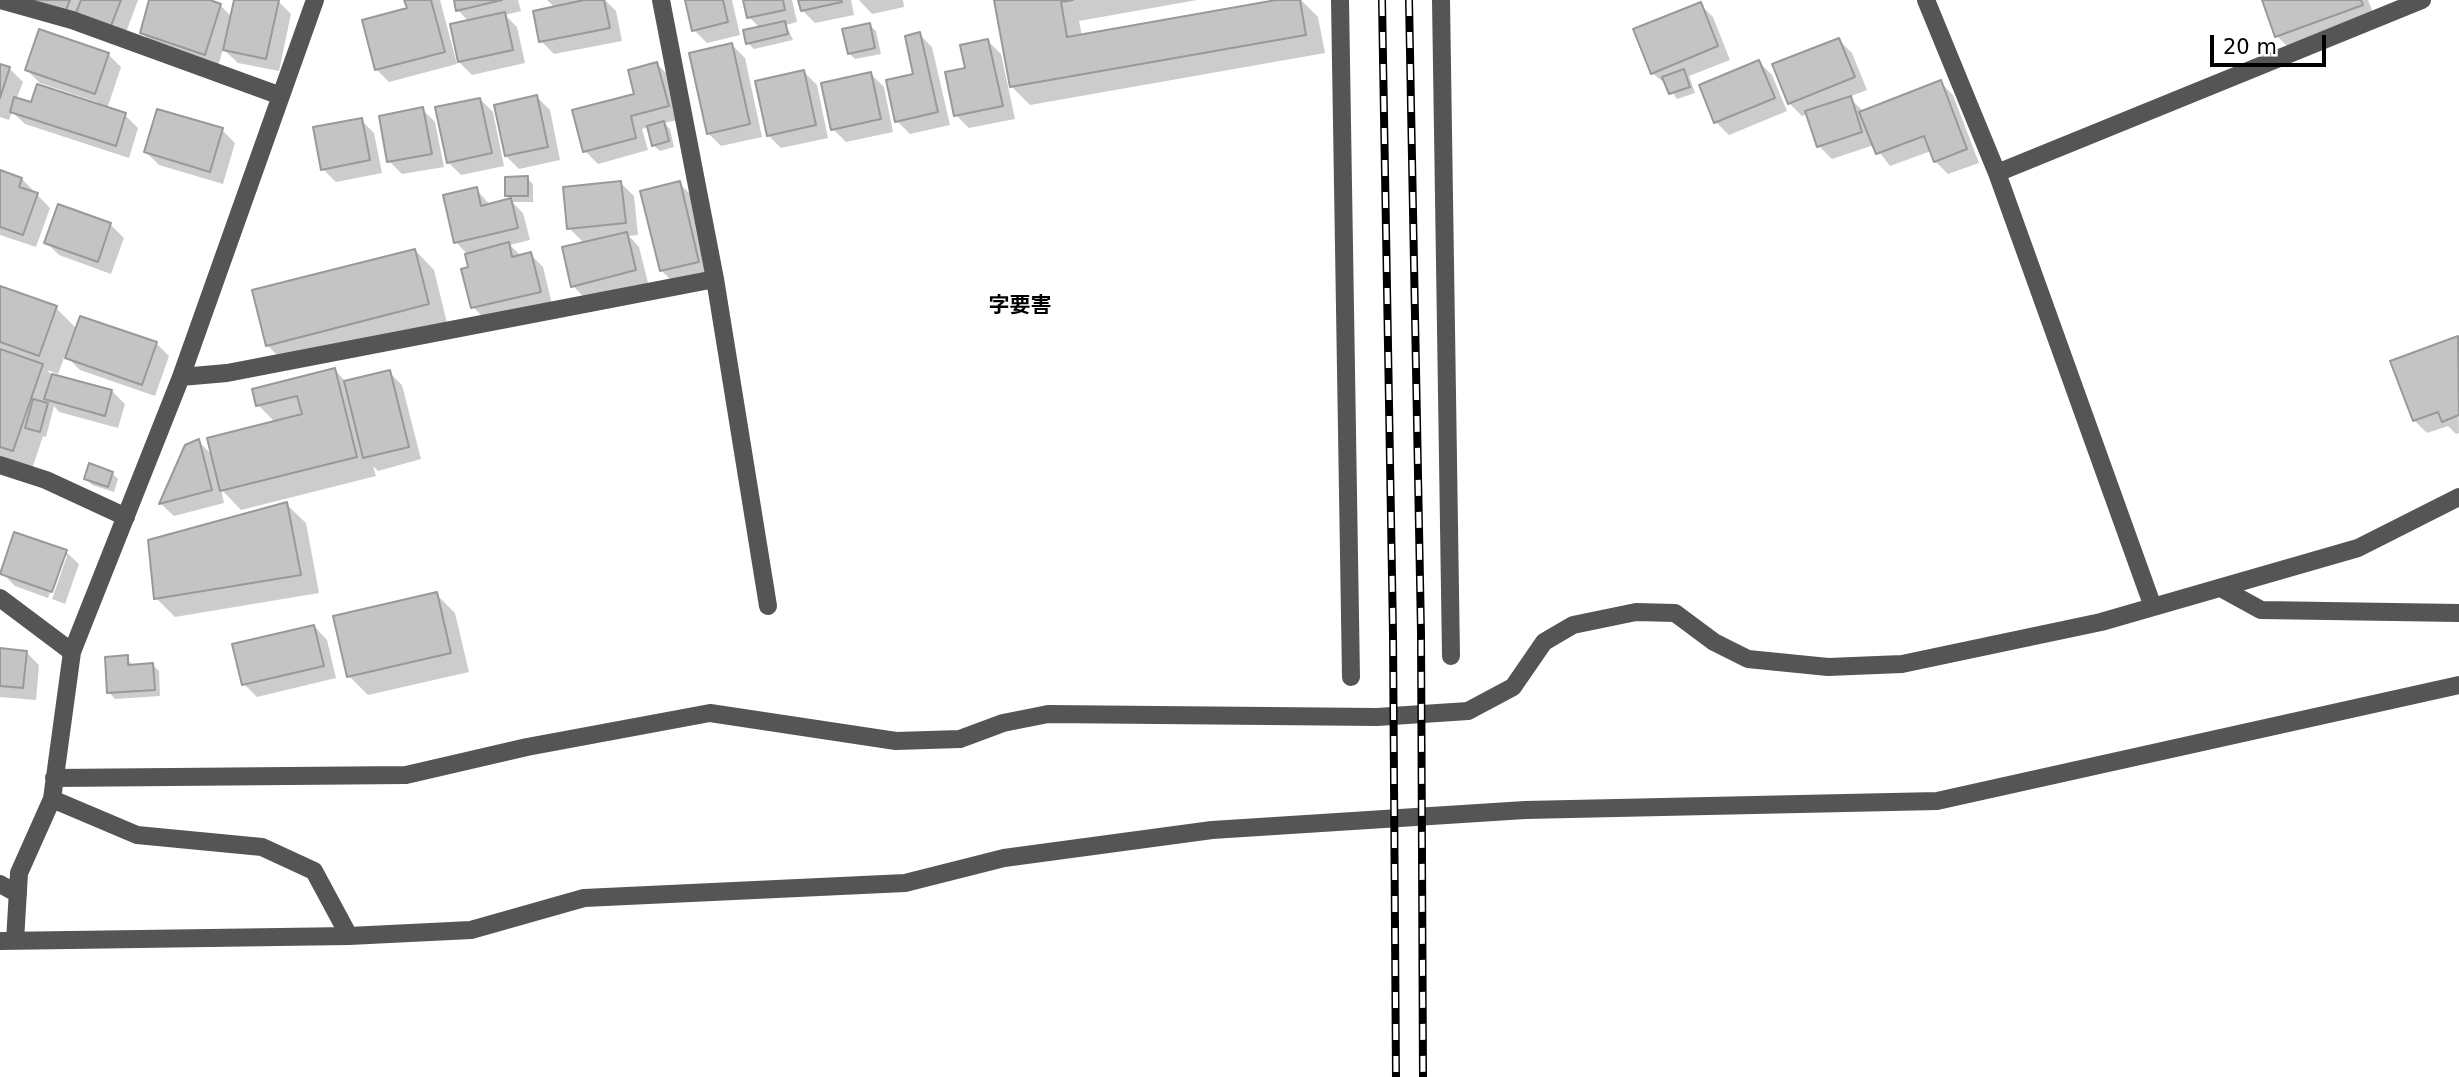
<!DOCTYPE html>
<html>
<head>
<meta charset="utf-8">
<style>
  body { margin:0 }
  #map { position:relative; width:2459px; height:1077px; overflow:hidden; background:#fff; font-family:"DejaVu Sans",sans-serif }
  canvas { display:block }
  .scale { position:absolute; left:2210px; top:35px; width:116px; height:32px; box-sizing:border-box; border:4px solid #000; border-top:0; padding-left:9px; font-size:21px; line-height:24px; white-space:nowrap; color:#000; -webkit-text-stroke:5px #fff; paint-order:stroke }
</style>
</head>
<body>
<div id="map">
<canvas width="2459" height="1077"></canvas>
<div class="scale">20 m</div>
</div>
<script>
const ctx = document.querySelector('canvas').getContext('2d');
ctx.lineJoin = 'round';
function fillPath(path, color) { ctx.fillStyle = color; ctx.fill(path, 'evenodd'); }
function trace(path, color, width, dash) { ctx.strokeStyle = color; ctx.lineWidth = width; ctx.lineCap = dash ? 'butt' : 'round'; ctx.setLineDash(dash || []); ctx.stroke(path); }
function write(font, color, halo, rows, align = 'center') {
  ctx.font = font + ' "DejaVu Sans","Noto Sans JP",sans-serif'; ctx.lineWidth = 7; ctx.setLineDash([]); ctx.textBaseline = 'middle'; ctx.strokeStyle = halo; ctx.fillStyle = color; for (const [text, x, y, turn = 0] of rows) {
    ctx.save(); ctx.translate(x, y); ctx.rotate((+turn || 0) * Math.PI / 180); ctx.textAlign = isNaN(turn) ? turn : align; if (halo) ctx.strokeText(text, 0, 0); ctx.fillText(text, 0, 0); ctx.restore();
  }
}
fillPath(new Path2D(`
  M14 0H138L124 38Z
  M151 0H205L220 5 232 17 236 0 278 1 291 14 279 71 238 63 223 49 218 67 155 46 142 33Z
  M406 0H440L457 64 389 82 376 69 409 9Z
  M456 0H518L521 11 505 15 517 27 525 63 472 75 459 62 469 22 458 10Z
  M547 0H605L616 11 622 41 554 54 541 41 555 8Z
  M687 0H732L740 35 707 43 694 30Z
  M745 0H792L797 22 786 25 793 40 754 49 748 43 760 28 749 17Z
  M800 0H851L854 15 815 23 802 10Z
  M859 0H903L904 7 872 14Z
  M996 0H1197L1079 21 1082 36 1286 0H1301L1318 17 1325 53 1030 105 1011 86Z
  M2264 0H2368L2375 18 2290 49 2277 36Z
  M1700 4 1713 17 1730 60 1689 76 1695 93 1677 99 1667 85 1652 73Z
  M869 25 876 31 881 54 855 59 849 53Z
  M919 34 932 47 950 125 910 134 897 121 916 75Z
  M1839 40 1852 53 1867 90 1849 97 1864 112 1940 82 1953 95 1979 163 1948 174 1935 161 1931 151 1890 166 1874 145 1832 159 1819 146 1808 114 1802 116 1789 103Z
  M988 41 1001 54 1015 119 969 128 956 115Z
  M732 45 745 58 762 137 721 146 708 133Z
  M108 54 121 67 107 109 125 115 138 128 129 158 25 124 12 112 9 120 0 117V66L10 69 23 82 16 100 32 104 96 106 97 102 40 83 27 70Z
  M1759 62 1772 75 1787 111 1729 135 1716 122Z
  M657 64 670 77 681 119 664 123 670 129 674 147 660 151 653 145 649 127 642 129 648 150 598 164 585 151 636 95Z
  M804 72 817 85 828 138 781 148 768 135Z
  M871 74 884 87 893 132 846 142 833 129Z
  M537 97 550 110 560 160 519 169 506 156Z
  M480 99 493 112 504 166 461 175 448 162Z
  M422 109 435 122 444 167 402 174 389 161Z
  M361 120 374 133 382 173 336 182 323 169Z
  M222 130 235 143 223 184 159 165 146 152Z
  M0 172 22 179 50 208 36 247 0 235Z
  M527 178 533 184V202H512L523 213 530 240 510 245 521 256 530 254 543 267 552 304 486 320 473 307 466 253 456 242 476 189 490 205 511 200 507 195Z
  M621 183 634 196 638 235 629 236 639 247 648 283 586 299 573 286 585 244 569 228Z
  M679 183 692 196 711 274 674 283 661 270Z
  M59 206 111 225 124 238 111 274 59 255 46 242Z
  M415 250 434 270 447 323 286 364 267 345Z
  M0 288 56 308 77 329 156 343 169 356 155 396 80 370 65 355 58 374 47 370 53 376 112 391 125 404 118 428 59 412 54 406 46 437 43 436 32 469 0 458Z
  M2457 338 2459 433 2456 434 2448 426 2427 433 2414 420Z
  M335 370 346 382 389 372 402 385 421 459 378 471 373 466 376 476 241 510 221 489 224 503 174 516 161 504 186 446 198 441 214 457 276 423 258 405Z
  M112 473 118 479 114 492 92 485 86 478Z
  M286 504 306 523 319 593 175 617 156 598Z
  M66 552 79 564 65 604 52 599 67 556H63L48 598 15 586 2 573Z
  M436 594 455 613 469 672 368 695 349 676Z
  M314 626 327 640 336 678 257 697 244 684Z
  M0 650 26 652 39 665 36 700 0 697Z
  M127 657 133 667 153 665 159 671 160 696 115 699 109 692Z`), '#0003');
const building = new Path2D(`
  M29 0H70L64 15Z
  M81 0H121L111 26 76 13Z
  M149 0H210L221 4 205 55 140 33Z
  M234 0H279L266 59 223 50Z
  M404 0H431L445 52 375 70 362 20 407 8Z
  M454 0H502L456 11Z
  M584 0H604L610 28 539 42 533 11Z
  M685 0H723L728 22 692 31Z
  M743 0H783L785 10 747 18Z
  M798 0H841L842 2 801 11Z
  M994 0H1073L1061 2 1067 37 1276 0H1300L1306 35 1010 87Z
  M2262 0H2361L2363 5 2275 37Z
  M1701 2 1718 46 1651 74 1633 29Z
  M505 12 513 50 458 62 450 24Z
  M785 21 788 34 746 44 743 30Z
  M870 23 875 48 848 54 842 29Z
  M39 29 109 53 95 94 25 70Z
  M920 32 938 112 895 122 886 80 913 74 905 36Z
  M1839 38 1855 77 1788 104 1772 64Z
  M988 39 1003 106 954 116 945 72 965 68 960 45Z
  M732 43 750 124 707 134 689 53Z
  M1759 60 1775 98 1714 123 1699 85Z
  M657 62 669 106 631 116 636 138 583 152 572 110 634 94 628 70Z
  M0 64 10 67 0 98Z
  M1684 69 1690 87 1669 94 1662 77Z
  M804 70 816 125 767 136 755 81Z
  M871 72 881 119 831 130 821 83Z
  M1941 80 1967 149 1934 162 1924 136 1876 154 1859 112Z
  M37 84 126 113 116 146 10 112 14 97 31 102Z
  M537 95 548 147 505 156 494 105Z
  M1851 96 1862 132 1817 147 1805 111Z
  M480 98 492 153 447 163 435 107Z
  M423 107 432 154 387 162 379 116Z
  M157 109 223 128 210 172 144 152Z
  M362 118 370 160 321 170 313 127Z
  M664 121 669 141 652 146 647 126Z
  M0 170 22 178 19 187 38 193 23 235 0 227Z
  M528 176V196H505V177Z
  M621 181 626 223 567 229 563 187Z
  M680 181 699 262 660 271 640 191Z
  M477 187 481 206 511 198 518 228 454 243 443 195Z
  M58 204 111 223 98 262 44 243Z
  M627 232 636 270 571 287 562 247Z
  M509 242 512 257 531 252 541 292 471 308 461 269 468 267 465 254Z
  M415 249 429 304 266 346 252 290Z
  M0 286 57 306 39 356 0 342Z
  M80 316 157 342 142 385 65 358Z
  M2458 336 2459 415 2442 422 2438 412 2413 421 2390 361Z
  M0 349 43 364 13 451 0 447Z
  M335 368 357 457 220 491 207 438 302 414 297 396 256 406 252 389Z
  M390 370 409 447 363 458 344 381Z
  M52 374 112 390 105 416 44 399Z
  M33 399 48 403 40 432 25 428Z
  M199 439 212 490 159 504 185 445Z
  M89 463 113 472 108 487 84 479Z
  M287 502 301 575 154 599 148 540Z
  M14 532 67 550 52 592 0 574Z
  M437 592 451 653 347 677 333 616Z
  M314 625 324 666 242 685 232 644Z
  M0 648 27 651 23 688 0 686Z
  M128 655V665L153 663 155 690 107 693 105 657Z`);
fillPath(building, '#c4c4c4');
trace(building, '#999', 2);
trace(new Path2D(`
  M0 0 72 20 281 96
  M661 0 715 279 768 606
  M1340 0 1351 677
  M1441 0 1451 656
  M1926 0 1997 173 2153 607
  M1997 173 2422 0
  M181 377 227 373 715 279
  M0 465 46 480 126 517
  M2221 588 2261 610 2459 613
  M0 598 72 652
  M54 778 406 775 527 747 710 713 896 741 960 739 1003 723 1048 714 1377 717 1468 711 1513 687 1544 642 1573 625 1636 612 1675 613 1714 642 1748 659 1828 667 1902 664 2101 622 2358 548 2459 497
  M52 799 137 835 262 847 314 871 349 936
  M0 884 18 894
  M0 941 349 936 471 930 584 898 905 883 1004 858 1212 830 1525 810 1937 801 2459 685
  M15 941 19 873 52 799 72 652 181 377 315 0`), '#555', 18);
const rail = new Path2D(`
  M1382 0 1393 633 1396 1077
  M1409 0 1421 632 1423 1077`);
trace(rail, '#000', 8);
trace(rail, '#fff', 5, [16]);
write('bold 21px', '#000', '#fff', [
  ["字要害",1020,307]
]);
</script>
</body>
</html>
